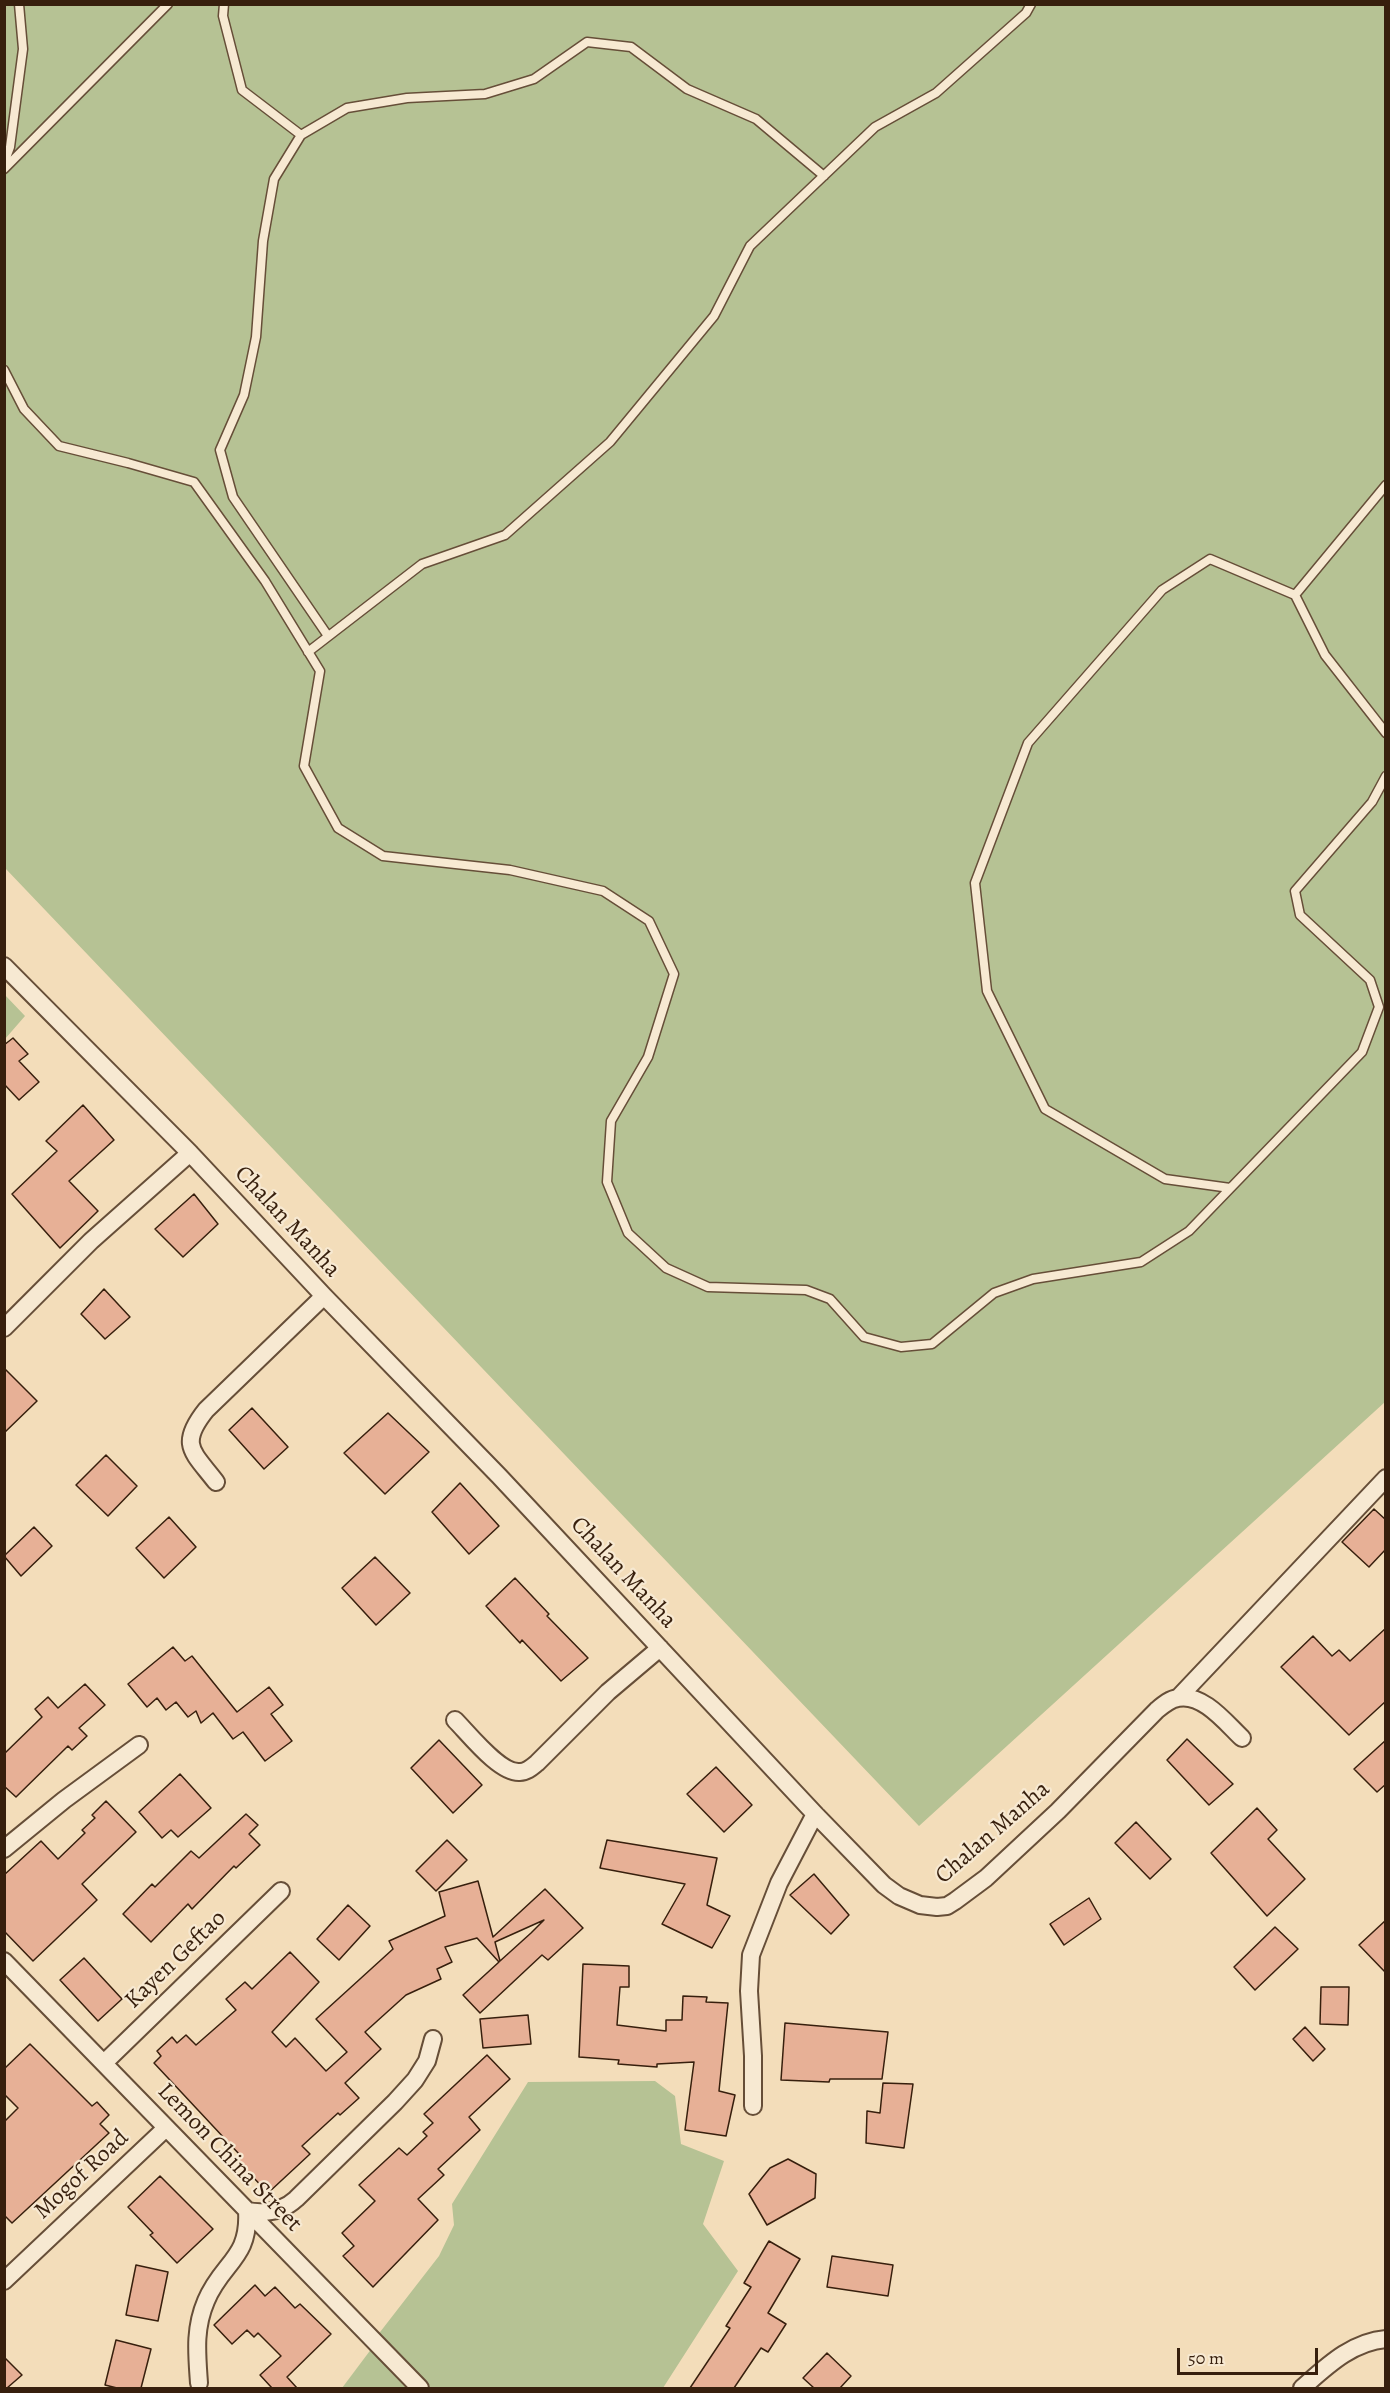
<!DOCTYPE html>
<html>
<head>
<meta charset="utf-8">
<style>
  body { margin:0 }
  #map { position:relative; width:1390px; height:2393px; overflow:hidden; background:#f3ddba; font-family:Alegreya,serif }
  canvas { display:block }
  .frame { position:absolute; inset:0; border:6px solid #371f0d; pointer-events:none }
  .scale { position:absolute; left:1177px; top:2348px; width:141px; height:27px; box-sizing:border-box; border:3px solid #371f0d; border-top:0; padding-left:8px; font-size:18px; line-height:21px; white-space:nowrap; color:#371f0d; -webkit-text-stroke:4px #f7e9d2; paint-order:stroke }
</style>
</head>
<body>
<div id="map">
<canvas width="1390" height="2393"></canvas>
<div class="frame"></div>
<div class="scale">50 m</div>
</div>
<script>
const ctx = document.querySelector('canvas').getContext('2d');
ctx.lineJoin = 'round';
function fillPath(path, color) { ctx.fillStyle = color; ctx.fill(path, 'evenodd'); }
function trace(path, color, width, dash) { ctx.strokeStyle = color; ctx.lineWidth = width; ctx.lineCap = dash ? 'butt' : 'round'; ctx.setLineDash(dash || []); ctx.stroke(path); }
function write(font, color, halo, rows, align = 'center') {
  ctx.font = font + ' Alegreya,serif'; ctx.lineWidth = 4.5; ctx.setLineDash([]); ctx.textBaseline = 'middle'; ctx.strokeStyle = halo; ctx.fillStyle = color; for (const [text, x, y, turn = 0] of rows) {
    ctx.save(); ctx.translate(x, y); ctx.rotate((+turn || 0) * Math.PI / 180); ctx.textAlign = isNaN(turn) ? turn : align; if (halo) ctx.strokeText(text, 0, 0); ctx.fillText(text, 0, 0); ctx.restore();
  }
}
fillPath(new Path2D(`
  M5 5H1385V1402L919 1826 5 868Z
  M5 995 25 1016 5 1039Z
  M655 2081 675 2096 681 2144 724 2161 703 2224 738 2271 663 2388H428L377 2336 439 2256 454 2225 452 2204 528 2082Z
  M372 2348 413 2388H342Z`), '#b6c294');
const building = new Path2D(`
  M13 1038 28 1054 19 1061 39 1082 19 1100 4 1084V1045Z
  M83 1105 114 1140 69 1181 98 1211 60 1248 12 1194 57 1151 46 1141Z
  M194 1194 218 1224 183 1257 155 1229Z
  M104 1289 130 1317 105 1339 81 1314Z
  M4 1368 37 1401 4 1433Z
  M252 1408 288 1447 264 1469 229 1430Z
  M388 1413 429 1452 385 1494 344 1453Z
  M106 1455 137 1486 108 1516 76 1485Z
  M460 1483 499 1526 469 1554 432 1512Z
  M1374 1509 1386 1520V1549L1369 1567 1342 1542Z
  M169 1517 196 1547 164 1578 136 1548Z
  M34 1527 52 1546 21 1576 4 1556Z
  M375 1557 410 1593 376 1625 342 1588Z
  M515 1578 549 1614 547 1616 588 1658 561 1681 522 1640 520 1643 486 1606Z
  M1386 1628V1701L1349 1735 1281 1667 1313 1636 1332 1656 1339 1650 1350 1661Z
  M173 1647 185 1661 192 1656 237 1712 269 1687 283 1705 271 1714 292 1741 265 1761 243 1732 233 1739 213 1713 201 1723 196 1711 188 1717 176 1702 166 1710 157 1698 147 1707 128 1684Z
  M85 1684 105 1705 79 1728 87 1736 72 1750 68 1746 16 1797 4 1786V1754L42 1717 35 1709 48 1697 58 1708Z
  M1187 1739 1233 1784 1209 1805 1167 1760Z
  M439 1740 482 1785 453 1813 411 1768Z
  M1386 1740V1784L1377 1792 1354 1769Z
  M716 1767 752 1805 724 1832 687 1794Z
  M180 1774 211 1808 178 1837 171 1830 162 1838 139 1812Z
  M106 1801 136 1832 82 1884 97 1900 33 1961 4 1931V1875L41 1841 58 1859 85 1833 82 1830 95 1818 92 1815Z
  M1257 1808 1277 1830 1268 1839 1305 1879 1267 1916 1211 1853Z
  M246 1814 258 1825 249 1834 260 1845 236 1868 234 1866 192 1909 188 1904 151 1942 123 1914 152 1884 155 1887 191 1851 199 1858Z
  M1136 1822 1171 1859 1150 1879 1115 1843Z
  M447 1840 467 1860 436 1891 416 1871Z
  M607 1840 717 1858 707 1905 730 1916 712 1948 662 1924 685 1884 600 1868Z
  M814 1874 849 1915 831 1934 790 1895Z
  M478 1881 493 1937 545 1889 583 1928 548 1960 542 1955 480 2013 463 1995 499 1962 477 1938 445 1947 452 1962 437 1969 441 1979 406 1995 365 2032 381 2049 345 2083 359 2098 340 2115 338 2113 302 2146 310 2154 268 2193 236 2159 240 2155 154 2063 161 2056 157 2051 172 2037 177 2043 186 2035 196 2045 236 2010 226 1999 245 1982 252 1989 290 1952 319 1982 272 2032 286 2047 295 2038 326 2071 347 2052 316 2019 393 1949 389 1941 445 1916 439 1892ZM544 1920 531 1933 500 1961 495 1942Z
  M1089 1898 1101 1919 1064 1945 1050 1924Z
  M348 1905 370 1926 339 1960 317 1939Z
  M1386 1920V1973L1359 1945Z
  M1275 1927 1298 1949 1255 1990 1234 1967Z
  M84 1958 122 1999 98 2021 60 1980Z
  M583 1964 629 1966V1987H620L617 2025 666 2031V2020H682L683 1996 707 1997 706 2002 728 2003 719 2091 735 2095 726 2136 685 2130 694 2062 657 2064V2067L618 2064 619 2060 579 2057Z
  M1321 1987H1349L1348 2025 1320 2024Z
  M528 2015 531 2044 483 2048 480 2019Z
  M785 2023 888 2032 882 2079H830L829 2082 781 2080Z
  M1305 2027 1325 2049 1313 2061 1293 2039Z
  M30 2044 92 2106 97 2102 109 2115 100 2124 109 2133 12 2223 4 2215V2122L18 2108 4 2094V2069Z
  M487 2055 510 2079 469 2117 480 2130 438 2169 444 2175 418 2199 438 2220 373 2287 343 2256 354 2246 342 2233 375 2201 359 2185 399 2148 407 2155 427 2136 423 2132 433 2123 424 2114Z
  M883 2083 913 2084 904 2148 866 2143 867 2111 880 2113Z
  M788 2159 816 2174 815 2198 767 2225 749 2194 770 2168Z
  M160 2176 213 2229 177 2263 150 2235 153 2233 128 2207Z
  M769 2241 800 2259 768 2313 786 2324 768 2352 761 2348 734 2388H690L730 2328 726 2326 751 2287 744 2283Z
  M832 2256 893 2265 888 2296 827 2287Z
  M136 2265 168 2272 158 2321 126 2315Z
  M255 2285 265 2296 275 2287 295 2308 300 2304 331 2334 287 2377 297 2388H272L260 2375 281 2356 258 2333 254 2337 247 2330 232 2344 214 2325Z
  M116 2340 151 2349 141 2388H117L105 2385Z
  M827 2353 851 2376 840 2388H814L803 2378Z
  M4 2357 22 2375 7 2388H4Z`);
fillPath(building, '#e7b096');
trace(building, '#371f0d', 1.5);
const lane = new Path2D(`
  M224 4 223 16 242 90 301 135
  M4 163 10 147 23 49 19 4
  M4 169 168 4
  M4 370 24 409 59 446 128 463 194 482 265 581 320 671 304 766 338 828 383 856 510 870 603 891 649 921 674 974 648 1057 611 1121 607 1182 628 1233 666 1268 708 1287 806 1290 830 1299 864 1337 901 1347 932 1344 994 1293 1033 1279 1141 1262 1189 1231 1362 1052 1379 1007 1370 980 1300 915 1295 891 1372 802 1386 776
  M1386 485 1295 595 1325 655 1386 733
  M328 636 233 497 220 450 244 395 256 337 263 241 274 179 301 135 347 108 407 98 485 94 534 79 587 42 631 47 687 89 756 119 824 176
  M308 652 422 564 505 535 610 442 714 316 750 246 875 127 936 93 1026 13 1031 4
  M1230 1188 1165 1179 1045 1109 987 991 975 883 1028 743 1162 590 1210 559 1295 595`);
const street = new Path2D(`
  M4 966 190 1153 324 1296 499 1476 815 1814 884 1885 899 1896 920 1905 937 1907 947 1906 955 1901 986 1878 1058 1811 1157 1710C1163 1705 1170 1699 1178 1698 1203 1693 1226 1723 1242 1738
  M4 1328 91 1241 190 1153
  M216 1482C193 1452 178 1445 206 1410L324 1296
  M1178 1698 1386 1478
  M455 1720C469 1734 500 1774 520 1772 527 1772 532 1767 537 1763L608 1692 660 1648
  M4 1849 64 1800 139 1745
  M4 1961 420 2388
  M105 2062 281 1891
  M753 2106V2056L749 1991 751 1955 779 1883 815 1814
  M4 2281 166 2128
  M199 2383C197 2354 194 2329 206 2301 222 2262 250 2259 247 2211 265 2214 282 2212 296 2199L395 2102 415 2080 427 2061 433 2039
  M1302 2388C1326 2367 1351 2342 1386 2339`);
trace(lane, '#664e38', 11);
trace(street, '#664e38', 20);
trace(lane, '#f7e9d2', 8);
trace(street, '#f7e9d2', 16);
write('24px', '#371f0d', '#f7e9d2', [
  ["Chalan Manha",287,1222,47],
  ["Chalan Manha",623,1573,47],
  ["Chalan Manha",993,1833,-41],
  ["Kayen Geftao",176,1960,-44],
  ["Lemon China Street",229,2158,46],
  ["Mogof Road",82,2175,-43]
]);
</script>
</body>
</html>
